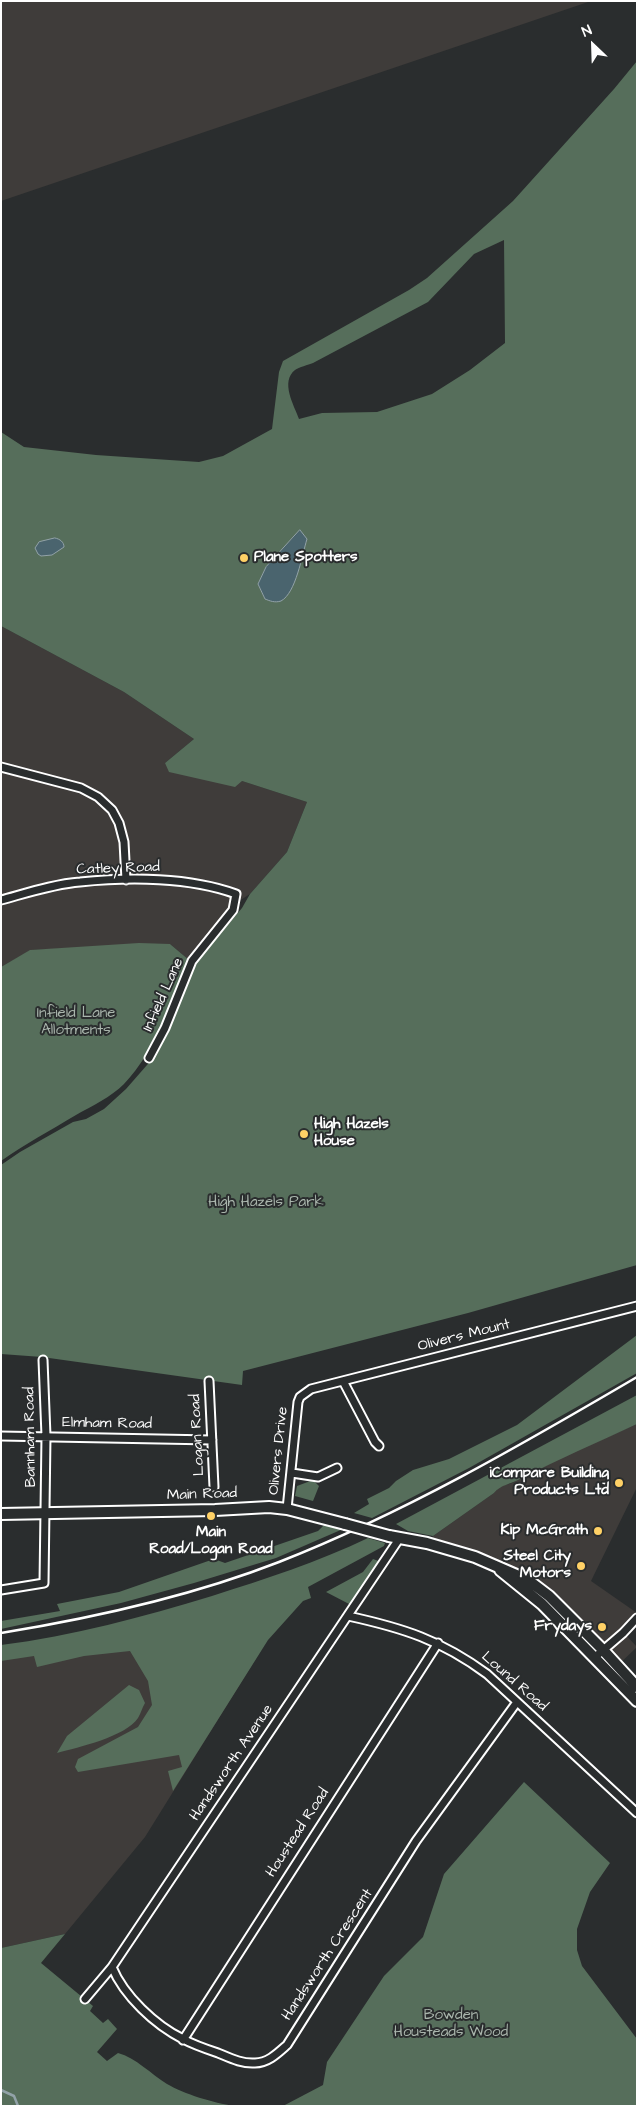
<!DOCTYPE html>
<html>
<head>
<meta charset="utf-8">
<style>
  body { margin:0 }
  #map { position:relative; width:638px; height:2107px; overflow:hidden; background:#2a2d2e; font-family:"Architects Daughter",sans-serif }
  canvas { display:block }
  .frame { position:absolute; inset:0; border:2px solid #fff; pointer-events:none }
  .north { position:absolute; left:568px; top:20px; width:50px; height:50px; -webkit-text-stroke:4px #2a2d2e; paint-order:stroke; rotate:336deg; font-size:14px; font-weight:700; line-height:20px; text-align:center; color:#fff }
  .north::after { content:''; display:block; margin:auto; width:18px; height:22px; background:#fff; clip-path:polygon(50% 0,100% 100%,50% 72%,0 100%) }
</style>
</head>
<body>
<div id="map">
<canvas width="638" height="2107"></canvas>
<div class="frame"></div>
<div class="north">N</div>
</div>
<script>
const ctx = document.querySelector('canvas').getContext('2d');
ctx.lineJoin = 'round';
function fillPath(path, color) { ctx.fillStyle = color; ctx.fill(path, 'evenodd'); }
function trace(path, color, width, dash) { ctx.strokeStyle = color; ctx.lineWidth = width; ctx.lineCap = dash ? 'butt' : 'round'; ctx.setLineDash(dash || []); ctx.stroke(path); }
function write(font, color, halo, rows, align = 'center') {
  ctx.font = font + ' "Architects Daughter",sans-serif'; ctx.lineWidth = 4; ctx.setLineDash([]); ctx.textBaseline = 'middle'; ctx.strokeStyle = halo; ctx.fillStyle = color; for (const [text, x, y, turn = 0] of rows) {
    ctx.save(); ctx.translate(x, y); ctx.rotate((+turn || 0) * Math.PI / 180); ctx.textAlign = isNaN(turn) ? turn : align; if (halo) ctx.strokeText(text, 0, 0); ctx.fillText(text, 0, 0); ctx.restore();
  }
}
fillPath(new Path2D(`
  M1 1H591L1 201Z
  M1 626 124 692 194 739 165 763 242 781 307 802 287 852 250 894 228 908 189 960 170 944 31 950 1 967Z
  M637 1424V1487L591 1581 637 1613V1618L624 1633 637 1647 614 1669 539 1593 514 1576 430 1544 433 1536 494 1493 498 1487 512 1483 562 1457Z
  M268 1639 145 1837 65 1934 1 1948V1655Z`), '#3f3c3a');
fillPath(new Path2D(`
  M637 61V1265L468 1313 243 1371 242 1385 42 1357 1 1354V1165L20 1152 73 1122 86 1119 104 1109 126 1089 154 1057 167 1032 183 987 195 964 242 908 250 894 287 852 307 802 242 781 235 787 169 772 165 763 194 739 124 692 1 626V432L24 447 96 455 199 462 223 456 272 429 279 372 283 361 409 290 427 278 513 201 614 89ZM504 240 505 343 470 370 432 394 377 412 322 413 299 419C294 405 280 382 295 370 299 367 308 365 313 363L428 302 474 254ZM300 530 265 599 258 584 266 567Z
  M139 943 170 944 189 960C172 1003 156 1050 124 1084 111 1097 92 1106 76 1115 51 1130 25 1144 1 1161V967L30 950Z
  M637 1335V1373L469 1468 372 1518 354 1513 369 1504 367 1499 389 1488 396 1481 413 1470 449 1459 517 1425Z
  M637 1395V1424C598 1442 559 1459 520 1479 511 1484 500 1485 494 1493L433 1536 408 1531 396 1524Z
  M313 1480 319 1486 313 1501 295 1496 297 1486Z
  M325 1524 343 1529 276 1558 194 1583 121 1603 1 1629V1621L60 1611 57 1604 119 1592 214 1559 225 1563 318 1531Z
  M368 1538 385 1543 384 1546 308 1587 311 1598 303 1601 268 1640 173 1791 168 1771 182 1767 179 1755 78 1772 75 1767 78 1759 138 1727 152 1705 148 1681 130 1651 84 1656 37 1667 34 1656 1 1661V1645C73 1636 143 1617 212 1596 265 1579 318 1562 368 1538Z
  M373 1559 384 1563 351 1605 326 1592 363 1572Z
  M129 1685 139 1690 145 1703C142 1708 141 1713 138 1718 125 1737 79 1747 57 1753L67 1736Z
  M524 1782 610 1863 590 1892 577 1929V1950L582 1966 637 2039V2106H283L323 2085 327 2062 384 1976 423 1937 444 1874Z
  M65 1934 41 1963 93 2006 90 2011 103 2023 108 2019 117 2029 97 2052 107 2061 118 2053C136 2058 151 2074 167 2084 184 2094 214 2103 234 2106H1V1948Z`), '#566e5b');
const water = new Path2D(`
  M300 530 307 539C302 555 296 593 281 601 275 603 270 601 265 599L258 584 266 567Z
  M55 538C60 539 64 542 64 547L52 555 41 556 38 554 35 548 39 542Z`);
fillPath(water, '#4a646e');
trace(water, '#92a2a8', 1);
trace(new Path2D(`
  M1 2090 14 2096 18 2106`), '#92a2a8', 2.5);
const minor = new Path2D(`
  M1 767 81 788 98 797 112 810 119 823 124 842 126 880
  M1 900C27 893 54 884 80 882 129 877 190 877 236 894L233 910 192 961 165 1028 149 1058
  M209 1381 214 1487
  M343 1381 375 1442 379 1446
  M1 1436 212 1440
  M292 1473 318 1477 337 1468
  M287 1509 298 1402 300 1397 311 1389 637 1306
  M1 1590 44 1583 46 1436 43 1360
  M348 1616C403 1628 441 1640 487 1674L637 1813
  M594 1658 623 1633 637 1618
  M112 1967C124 1996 155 2025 183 2039 194 2045 206 2049 218 2053 230 2058 242 2064 255 2063 268 2063 278 2053 287 2045L416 1841 517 1702
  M85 1999 112 1967 399 1539
  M183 2040 438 1643`);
const secondary = new Path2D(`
  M1 1514 215 1510 269 1507 287 1509 345 1524
  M389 1536 427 1543 475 1557 528 1580 549 1596 603 1650 637 1687
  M500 1570 542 1604 637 1701`);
trace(minor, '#fff', 11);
trace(secondary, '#fff', 14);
trace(minor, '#2a2d2e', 7);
trace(secondary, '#2a2d2e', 10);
trace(new Path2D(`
  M1 1633C93 1618 192 1596 279 1562 404 1513 521 1445 637 1377`), '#fff', 2.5);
const secondaryBridge = new Path2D(`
  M345 1524 389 1536`);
trace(secondaryBridge, '#fff', 14, []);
trace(secondaryBridge, '#2a2d2e', 10);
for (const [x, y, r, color] of [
  [244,558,5,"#ffd166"],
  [304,1134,5,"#ffd166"],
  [619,1483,5,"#ffd166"],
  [211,1516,5,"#ffd166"],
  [598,1531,5,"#ffd166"],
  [581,1566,5,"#ffd166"],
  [602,1627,5,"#ffd166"]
]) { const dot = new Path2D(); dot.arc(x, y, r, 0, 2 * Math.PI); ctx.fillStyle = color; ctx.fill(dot); trace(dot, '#2a2d2e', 2); }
write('bold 15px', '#fff', '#2a2d2e', [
  ["Plane Spotters",254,558,"left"],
  ["High Hazels",314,1125,"left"],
  ["House",314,1142,"left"],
  ["iCompare Building",609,1474],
  ["Products Ltd",609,1491],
  ["Kip McGrath",588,1531],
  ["Main",211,1533,"center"],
  ["Road/Logan Road",211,1550,"center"],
  ["Steel City",571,1557],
  ["Motors",571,1574],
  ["Frydays",592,1627]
], 'right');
write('15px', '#fff', '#2a2d2e', [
  ["Catley Road",118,869,-2],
  ["Infield Lane",164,995,-66],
  ["Olivers Mount",464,1336,-14],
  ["Elmham Road",107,1424,1],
  ["Logan Road",198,1435,-93],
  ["Bannham Road",31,1437,-91],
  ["Olivers Drive",279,1451,-84],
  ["Main Road",202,1495,-2],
  ["Lound Road",514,1682,41],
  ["Handsworth Avenue",232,1763,-56],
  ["Houstead Road",298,1833,-57],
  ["Handsworth Crescent",328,1955,-57]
]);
write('15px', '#aab6ad', '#2a2d2e', [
  ["Infield Lane",76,1014],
  ["Allotments",76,1031],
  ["High Hazels Park",266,1203],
  ["Bowden",451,2016],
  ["Housteads Wood",451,2033]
]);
</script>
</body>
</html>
